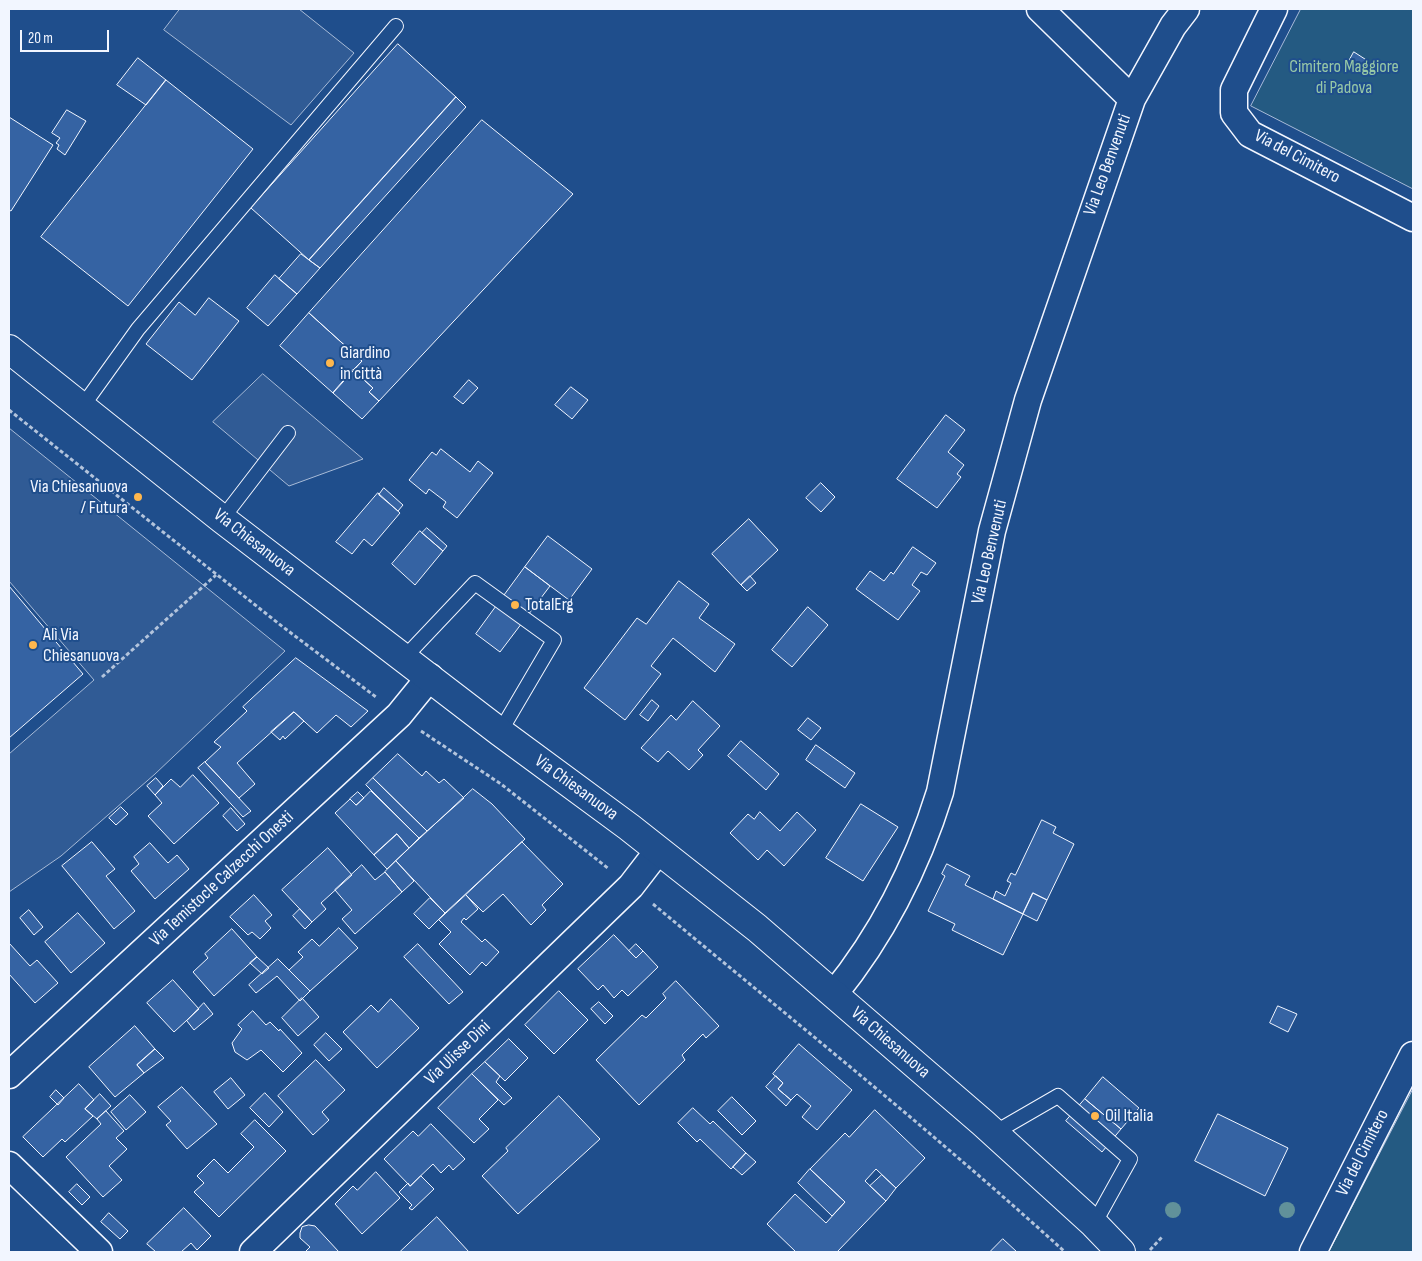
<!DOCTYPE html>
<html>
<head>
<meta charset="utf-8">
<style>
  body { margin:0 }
  #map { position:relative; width:1422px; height:1261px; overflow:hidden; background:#1f4e8c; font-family:"Sofia Sans Condensed",sans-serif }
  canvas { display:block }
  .frame { position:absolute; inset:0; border:10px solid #f2f6ff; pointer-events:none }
  .scale { position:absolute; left:20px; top:30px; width:89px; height:22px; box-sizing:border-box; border:2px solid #f2f6ff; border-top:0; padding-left:6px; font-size:15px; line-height:18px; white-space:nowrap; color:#f2f6ff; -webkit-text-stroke:4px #1f4e8c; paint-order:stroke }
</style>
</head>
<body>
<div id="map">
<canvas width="1422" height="1261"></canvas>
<div class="frame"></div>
<div class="scale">20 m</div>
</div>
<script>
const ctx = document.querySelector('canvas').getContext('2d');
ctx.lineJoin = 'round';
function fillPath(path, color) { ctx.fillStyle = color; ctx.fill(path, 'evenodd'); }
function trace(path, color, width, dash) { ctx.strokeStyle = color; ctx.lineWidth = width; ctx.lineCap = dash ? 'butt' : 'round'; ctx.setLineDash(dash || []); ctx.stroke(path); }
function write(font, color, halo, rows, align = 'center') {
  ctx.font = font + ' "Sofia Sans Condensed",sans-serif'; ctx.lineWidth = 4; ctx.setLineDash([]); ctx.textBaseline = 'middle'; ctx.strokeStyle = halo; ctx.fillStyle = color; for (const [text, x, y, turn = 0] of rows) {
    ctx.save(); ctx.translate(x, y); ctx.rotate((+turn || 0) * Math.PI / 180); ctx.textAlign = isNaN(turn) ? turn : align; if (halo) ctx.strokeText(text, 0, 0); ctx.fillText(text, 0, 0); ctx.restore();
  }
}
const green = new Path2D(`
  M1301 9H1413V189L1251 106Z
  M1413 1089V1252H1329Z`);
fillPath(green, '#245a82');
trace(green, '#a8bbd7', 1);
const parking = new Path2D(`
  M180 9H299L354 53 291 125 164 30Z
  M263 374 363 459 289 486 213 422Z
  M9 428 285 651 155 774 61 856 9 892V754L94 680 9 581Z`);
fillPath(parking, '#305b95');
trace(parking, '#a8bbd7', 1);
const building = new Path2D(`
  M398 44 456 97 309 260 251 208Z
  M1354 52 1368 61 1362 71 1348 63Z
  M138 58 166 80 146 105 117 85Z
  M166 80 253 149 128 306 41 237Z
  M456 97 466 107 320 268 309 260Z
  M67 110 86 121 65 155 57 149 59 145 56 143 60 138 52 133Z
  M9 117 53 145 11 211 9 210Z
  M482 120 573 194 379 401 369 392 373 388 353 370 362 361 309 313Z
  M301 254 320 268 297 294 279 279Z
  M275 275 297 294 268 326 247 308Z
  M209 298 239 321 192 380 146 344 179 302 195 315Z
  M309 313 362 361 333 393 280 346Z
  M353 370 373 388 369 392 379 401 362 419 333 393Z
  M469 380 478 388 463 404 454 397Z
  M571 387 588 400 572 419 555 405Z
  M946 415 965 430 948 452 964 465 957 474 961 477 937 508 897 479Z
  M441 449 470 472 478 461 493 473 457 518 443 507 446 502 429 489 426 494 409 480 432 452 436 455Z
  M821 483 835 497 821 512 806 498Z
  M384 488 403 505 398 511 379 495Z
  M378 493 400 513 372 546 364 539 352 554 336 542Z
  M749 519 778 550 741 585 712 554Z
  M427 528 447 546 443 551 422 533Z
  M420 531 443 551 415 585 392 564Z
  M548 536 592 569 569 600 525 567Z
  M913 547 936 563 927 575 921 572 912 585 920 591 898 620 856 589 870 571 884 581 891 572 893 574Z
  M525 567 550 586 500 652 476 634Z
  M750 576 756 583 747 591 741 585Z
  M679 581 709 604 699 618 735 644 715 672 673 638 651 666 661 674 625 720 584 688 637 618 646 624Z
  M9 586 83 674 9 738Z
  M808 607 828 625 792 667 772 650Z
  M296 658 368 711 351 727 336 715 317 733 294 712 237 763 255 784 239 798 205 762 221 747 214 742 247 711 243 707Z
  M652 700 659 706 648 721 640 715Z
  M693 701 720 726 698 750 703 755 689 770 668 751 658 762 641 748 671 715 676 720Z
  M294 712 304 721 285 739 283 736 280 740 271 732Z
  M808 718 821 728 811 740 798 730Z
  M741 741 779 774 766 790 728 756Z
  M816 745 855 773 845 788 806 760Z
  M398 754 422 776 426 771 439 783 444 779 464 798 427 831 373 778Z
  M205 762 251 811 243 817 198 768Z
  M193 775 219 803 174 844 148 816 162 803 155 795 171 779 180 787Z
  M156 778 163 786 155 795 147 786Z
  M373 778 427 831 419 838 366 785Z
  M473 789 492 804 525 839 445 913 396 861Z
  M371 791 419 838 409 848 397 834 374 855 335 813 350 799 356 805Z
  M358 792 364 798 356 805 350 799Z
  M861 804 898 827 863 881 826 858Z
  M121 807 128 814 116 825 109 818Z
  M231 808 245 824 237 831 223 816Z
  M760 812 780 831 797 812 816 830 784 866 767 850 758 860 730 833 748 814 754 819Z
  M1042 820 1056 827 1053 833 1074 844 1047 900 1033 893 1023 914 993 899 996 891 1005 896 1011 883 1007 881 1011 873 1015 875Z
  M397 834 409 848 387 869 374 855Z
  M92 842 115 869 106 876 135 911 114 929 62 866Z
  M522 842 563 884 542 905 546 910 531 925 503 894 483 912 466 895Z
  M150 843 168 863 177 855 189 869 155 899 131 871 139 864 134 857Z
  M328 848 352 875 321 903 326 909 312 922 282 890Z
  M396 861 414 881 402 892 385 872Z
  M947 864 970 876 965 885 1023 914 1003 955 952 930 955 924 928 911 945 876 942 874Z
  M362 865 375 880 385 872 402 892 355 934 342 919 352 910 335 890Z
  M1033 893 1047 900 1037 921 1023 914Z
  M254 895 272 915 265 921 271 928 260 939 252 932 248 935 230 917Z
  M466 895 478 909 466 920 464 918 461 922 482 942 485 939 499 952 486 966 482 962 470 975 439 944 451 932 439 920Z
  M430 898 445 913 429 929 414 914Z
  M300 909 312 922 305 929 293 916Z
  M29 910 43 927 34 935 20 918Z
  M78 913 105 943 71 973 45 942Z
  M339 928 358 948 310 991 289 970 303 957 298 952 312 939 319 946Z
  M232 929 257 957 214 996 193 972 208 958 205 954Z
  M614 935 636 958 643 951 658 967 628 996 622 990 614 998 603 985 598 990 578 969Z
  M9 943 30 966 37 960 58 983 35 1003 9 974Z
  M418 944 463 992 449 1004 404 957Z
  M636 944 643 951 636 958 629 951Z
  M257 957 269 968 262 974 250 963Z
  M278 959 310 991 300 1001 277 976 256 993 249 985Z
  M173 980 199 1009 174 1032 147 1003Z
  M676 981 719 1026 706 1038 703 1034 682 1055 685 1060 639 1105 596 1060 642 1015 646 1018 666 998 663 994Z
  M559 991 588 1020 554 1054 525 1025Z
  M302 998 319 1017 298 1036 282 1018Z
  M391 999 419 1028 377 1068 343 1032 371 1005 378 1012Z
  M599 1002 613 1016 605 1024 591 1009Z
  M204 1003 213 1014 194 1030 187 1021Z
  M1278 1006 1297 1014 1288 1032 1270 1023Z
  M253 1011 266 1025 270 1022 279 1031 280 1029 302 1053 283 1072 261 1050 247 1060 235 1052 232 1043 242 1029 238 1025Z
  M135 1026 155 1049 137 1065 144 1073 115 1097 89 1067Z
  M326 1033 342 1049 329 1061 314 1045Z
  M509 1039 528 1058 505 1081 485 1062Z
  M799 1044 852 1090 817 1130 802 1117 811 1106 797 1094 791 1100 778 1089 783 1083 773 1074Z
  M155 1049 164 1058 144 1073 137 1065Z
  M316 1060 345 1090 322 1112 329 1120 313 1135 278 1096Z
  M485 1062 500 1076 496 1082 512 1098 504 1105 472 1074Z
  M472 1074 498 1100 479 1119 489 1129 474 1143 438 1108Z
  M776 1076 783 1083 778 1089 791 1100 786 1106 766 1087Z
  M1103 1077 1139 1108 1121 1129 1085 1099Z
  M231 1078 245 1095 228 1109 214 1092Z
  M79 1084 94 1100 85 1109 93 1116 65 1142 62 1139 43 1157 23 1137Z
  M182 1087 217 1124 187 1149 166 1125 171 1121 158 1107Z
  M56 1090 64 1098 58 1105 50 1097Z
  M265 1093 283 1112 269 1127 250 1108Z
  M100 1094 111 1106 97 1119 85 1109Z
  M130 1095 146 1112 126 1130 111 1112Z
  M559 1096 600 1139 518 1214 482 1176 508 1151 506 1148Z
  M732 1097 756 1121 742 1135 718 1111Z
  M1085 1099 1121 1129 1102 1152 1066 1121Z
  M693 1108 710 1124 713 1121 746 1153 731 1169 700 1139 697 1142 678 1123Z
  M875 1110 925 1158 896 1188 876 1169 865 1181 886 1201 837 1252H796L767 1224 795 1194 826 1223 845 1202 810 1169 845 1133 849 1137Z
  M106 1111 124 1131 116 1138 127 1149 109 1166 122 1180 103 1197 66 1157 101 1124 97 1119Z
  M1218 1114 1288 1148 1265 1196 1195 1161Z
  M255 1120 286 1151 219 1217 194 1192 204 1183 197 1176 214 1159 228 1173 254 1147 241 1134Z
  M431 1124 465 1159 453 1170 449 1165 441 1173 433 1164 410 1186 384 1159 413 1131 418 1136Z
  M746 1153 756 1162 742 1175 733 1167Z
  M810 1169 845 1202 832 1216 798 1183Z
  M376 1172 400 1198 362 1234 335 1204 353 1186 357 1190Z
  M882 1175 896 1188 886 1201 870 1186Z
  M421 1176 434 1189 412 1210 409 1208 412 1205 399 1192 408 1183 410 1186Z
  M77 1184 90 1197 82 1205 69 1192Z
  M184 1208 211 1236 197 1250 191 1243 181 1252H156L147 1244Z
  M109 1213 128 1231 120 1239 101 1222Z
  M437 1217 469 1252H400Z
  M309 1225 315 1226 339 1252H305L310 1247 300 1238V1233L302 1227Z
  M1003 1239 1017 1252H990Z`);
fillPath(building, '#3563a3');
trace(building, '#f2f6ff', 1);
const lane = new Path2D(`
  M82 407 138 329 396 26
  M222 519 288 433
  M404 658 475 583 554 640 500 732
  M994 1133 1058 1096 1130 1159 1094 1224`);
const street = new Path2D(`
  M1040 9 1132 99
  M1274 9 1234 90V113L1250 134 1413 218
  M834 994C883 934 917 866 940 792L992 531 1028 400 1132 99 1173 26 1186 9
  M9 1075 399 715 430 677
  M9 1165 99 1252
  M253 1252 631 886 658 851
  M1313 1252 1413 1055`);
const primary = new Path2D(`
  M9 349 222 519 500 732 629 827 757 928 983 1123 1094 1224 1121 1252`);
trace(lane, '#f2f6ff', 16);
trace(street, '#f2f6ff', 29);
trace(primary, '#f2f6ff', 30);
trace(new Path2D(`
  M9 410 283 627 376 697
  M102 677 216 575
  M421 731 501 784 609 869
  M653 904C791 1019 932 1131 1065 1252
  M1150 1250 1163 1236`), '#b3c4dc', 3, [4, 2.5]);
trace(lane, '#1f4e8c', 14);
trace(street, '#1f4e8c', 26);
trace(primary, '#1f4e8c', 28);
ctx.fillStyle = '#61919a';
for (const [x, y] of [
  [1173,1210],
  [1287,1210]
]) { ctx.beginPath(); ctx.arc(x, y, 8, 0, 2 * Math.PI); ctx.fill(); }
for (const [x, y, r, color] of [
  [330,363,5,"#ffb74d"],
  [138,497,5,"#ffb74d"],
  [515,605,5,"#ffb74d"],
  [33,645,5,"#ffb74d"],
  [1095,1116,5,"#ffb74d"]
]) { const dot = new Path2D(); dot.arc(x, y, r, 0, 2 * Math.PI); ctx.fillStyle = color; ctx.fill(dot); trace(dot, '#1f4e8c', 2); }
write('18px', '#97c8a6', '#1f4e8c', [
  ["Cimitero Maggiore",1344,67],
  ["di Padova",1344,88]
]);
write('18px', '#f2f6ff', '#1f4e8c', [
  ["Via del Cimitero",1297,157,28],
  ["Via Leo Benvenuti",1108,165,-70],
  ["Via Chiesanuova",254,543,38],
  ["Via Leo Benvenuti",990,552,-77],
  ["Via Chiesanuova",576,788,36],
  ["Via Temistocle Calzecchi Onesti",222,879,-43],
  ["Via Chiesanuova",890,1043,41],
  ["Via Ulisse Dini",458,1053,-44],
  ["Via del Cimitero",1363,1153,-63]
]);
write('18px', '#f2f6ff', '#1f4e8c', [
  ["Giardino",340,353],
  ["in città",340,374],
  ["Via Chiesanuova",128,487,"right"],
  ["/ Futura",128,508,"right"],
  ["TotalErg",525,605],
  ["Alì Via",43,635],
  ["Chiesanuova",43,656],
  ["Oil Italia",1105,1116]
], 'left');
</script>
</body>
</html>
